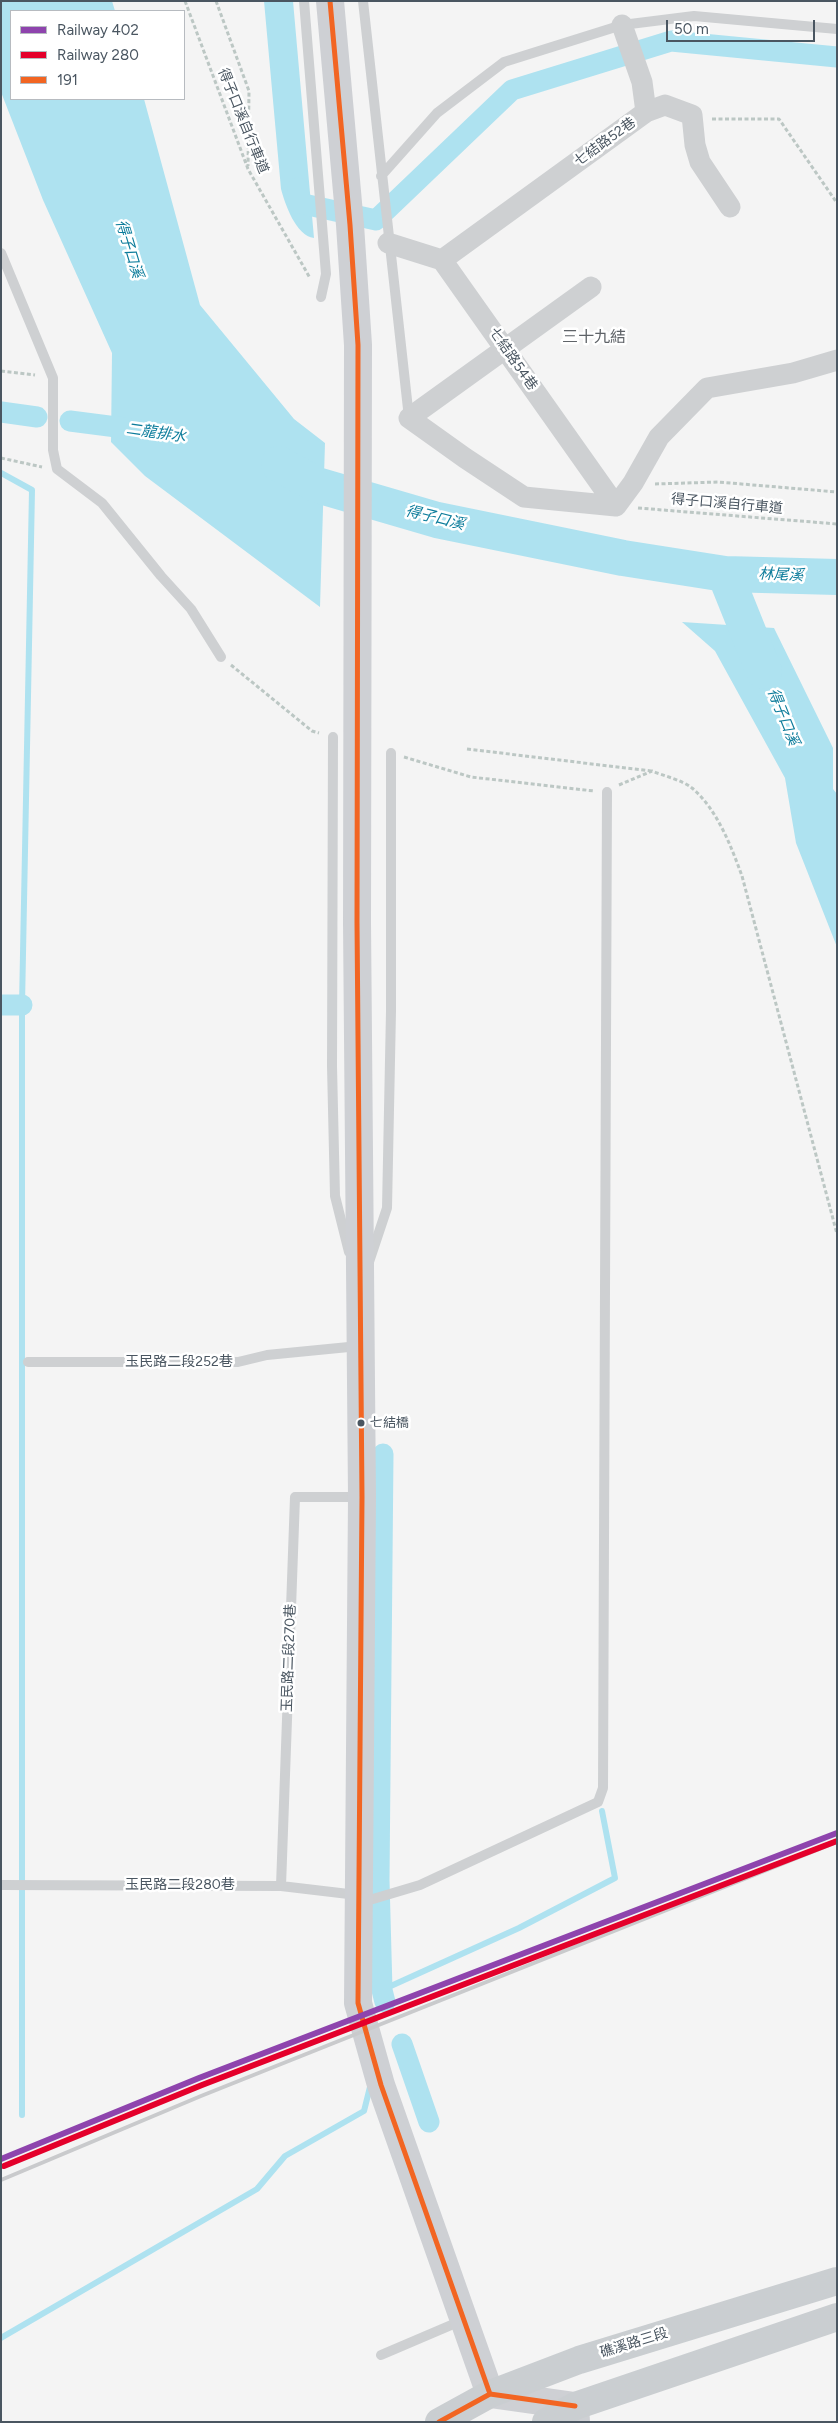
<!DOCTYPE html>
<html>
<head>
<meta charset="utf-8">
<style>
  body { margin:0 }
  #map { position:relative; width:838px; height:2423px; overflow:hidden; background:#f4f4f4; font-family:Figtree,sans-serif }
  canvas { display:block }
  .frame { position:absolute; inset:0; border:2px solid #4a5661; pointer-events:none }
  .legend { position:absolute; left:10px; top:10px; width:175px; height:90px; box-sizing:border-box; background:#fff; border:1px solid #b7bbc0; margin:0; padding:6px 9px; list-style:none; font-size:15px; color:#4a5661 }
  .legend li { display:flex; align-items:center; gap:10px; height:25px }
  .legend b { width:25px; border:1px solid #b7bbc0 }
  .scale { position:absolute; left:666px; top:20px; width:149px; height:22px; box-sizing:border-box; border:2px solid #4a5661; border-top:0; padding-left:6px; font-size:15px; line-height:18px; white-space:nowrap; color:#4a5661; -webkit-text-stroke:4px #fff; paint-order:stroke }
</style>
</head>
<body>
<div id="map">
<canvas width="838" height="2423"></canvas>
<div class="frame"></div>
<ul class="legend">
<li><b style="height:6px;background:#8e44ad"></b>Railway 402</li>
<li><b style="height:6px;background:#e4002b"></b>Railway 280</li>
<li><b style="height:6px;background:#f26522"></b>191</li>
</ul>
<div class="scale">50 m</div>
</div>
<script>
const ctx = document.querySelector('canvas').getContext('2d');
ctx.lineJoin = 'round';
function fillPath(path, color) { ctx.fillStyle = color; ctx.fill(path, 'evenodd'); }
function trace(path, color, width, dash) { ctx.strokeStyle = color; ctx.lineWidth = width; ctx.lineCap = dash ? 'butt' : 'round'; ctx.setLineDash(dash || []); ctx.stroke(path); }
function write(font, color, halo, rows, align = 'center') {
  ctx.font = font + ' Figtree,"Noto Sans TC",sans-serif'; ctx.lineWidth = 5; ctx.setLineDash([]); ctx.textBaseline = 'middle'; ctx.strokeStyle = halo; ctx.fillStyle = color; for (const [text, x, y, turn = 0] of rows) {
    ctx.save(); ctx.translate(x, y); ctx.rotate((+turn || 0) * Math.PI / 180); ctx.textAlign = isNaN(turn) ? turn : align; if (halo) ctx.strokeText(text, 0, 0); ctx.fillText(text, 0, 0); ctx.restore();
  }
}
fillPath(new Path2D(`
  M1 1H112L115 11H11V99H144L200 305 294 419 325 443 320 607 145 476 111 442 112 353 43 200 1 92Z
  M264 1H293L314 238C296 236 285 204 281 189Z
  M682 622 774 628 833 748V789L837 794V947L796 843 785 778 715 651Z`), '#aee2f0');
trace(new Path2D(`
  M1 473 32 490 22 1005V2115
  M382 1990 519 1928 615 1878 602 1811
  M1 2338 257 2189 285 2156 364 2111 370 2087`), '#aee2f0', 6);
trace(new Path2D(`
  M298 188 299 203 376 220 512 90 671 41 837 57
  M1 412 37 417
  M70 421 140 430
  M1 1005H22
  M383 1454 379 1880 382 1990 385 2002
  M402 2044 429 2122`), '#aee2f0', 21);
trace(new Path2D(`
  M279 464 317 485 437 520 623 558 725 574 837 577
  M725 574 764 671`), '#aee2f0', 36);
trace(new Path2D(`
  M185 1 248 169 310 278
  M216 1 249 91 248 166
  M712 119H779L837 203
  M1 371 35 375
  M1 458 42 467
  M655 484 718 482 837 492
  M638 508 837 524
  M231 665 312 731 319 733
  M467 749 651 771
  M404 757 471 777 594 791
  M619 785 652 771C664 776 682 780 692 788 717 809 731 846 742 876L837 1234`), '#bcc7c4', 3, [4, 2.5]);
trace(new Path2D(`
  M304 1 326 274 321 297
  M363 1 409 418
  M381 176 437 113 504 62 622 25 694 16 837 29
  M1 253 53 378V450L57 469 102 503 161 576 191 609 221 657
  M333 737 332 1066 335 1196 349 1252
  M369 1262 387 1208 391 1011V753
  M28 1362H238L267 1355 359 1346
  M1 1885 281 1886 357 1895 373 1899 420 1885 598 1802 603 1788 607 792
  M281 1886 295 1497H360
  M381 2355 463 2320`), '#ced0d2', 10);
trace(new Path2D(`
  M622 25 642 82 646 112
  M388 243 442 260 616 506
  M442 260 646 112 665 105 692 115 695 145 700 162 730 207
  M591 287 409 418 465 458 524 497 616 506
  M616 506 633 483 659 437 707 388 793 373 837 360`), '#ced0d2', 21);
trace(new Path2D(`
  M357 922 362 1497 358 2003 381 2085 490 2394 575 2406 576 2422`), '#ced0d4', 28);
trace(new Path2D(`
  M439 2422 490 2394 579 2360 837 2281
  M546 2422 575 2406 837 2317`), '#caced1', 28);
trace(new Path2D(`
  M1 2180 201 2096 837 1842`), '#c9cacc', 4);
trace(new Path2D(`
  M330 1 350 225 358 345 357 922`), '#ced0d4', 28);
trace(new Path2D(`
  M330 1 350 225 358 345 357 922 362 1497 358 2003 381 2085 490 2394
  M490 2394 575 2406
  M439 2422 490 2394`), '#f26522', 5);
trace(new Path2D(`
  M1 2159 199 2078 837 1833`), '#8e44ad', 6);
trace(new Path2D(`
  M4 2166 202 2085 837 1841`), '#e4002b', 6);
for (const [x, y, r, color] of [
  [361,1423,4.5,"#4a5661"]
]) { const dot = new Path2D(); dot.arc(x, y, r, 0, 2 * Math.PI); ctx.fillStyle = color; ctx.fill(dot); trace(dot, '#fff', 2); }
write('13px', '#4a5661', '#fff', [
  ["七結橋",370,1423]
], 'left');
write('14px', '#4a5661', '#fff', [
  ["得子口溪自行車道",243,121,68],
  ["七結路52巷",605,142,-36],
  ["七結路54巷",513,359,55],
  ["得子口溪自行車道",727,504,5],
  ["玉民路二段252巷",179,1362],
  ["玉民路二段270巷",289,1658,-88],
  ["玉民路二段280巷",180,1885],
  ["礁溪路三段",634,2343,-17]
]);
write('italic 15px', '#0c7c9b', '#fff', [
  ["得子口溪",129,249,73],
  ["二龍排水",156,433,8],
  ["得子口溪",435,518,14],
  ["林尾溪",781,575,2],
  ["得子口溪",783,717,68]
]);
write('16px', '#5f6368', '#fff', [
  ["三十九結",594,337]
]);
</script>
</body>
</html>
